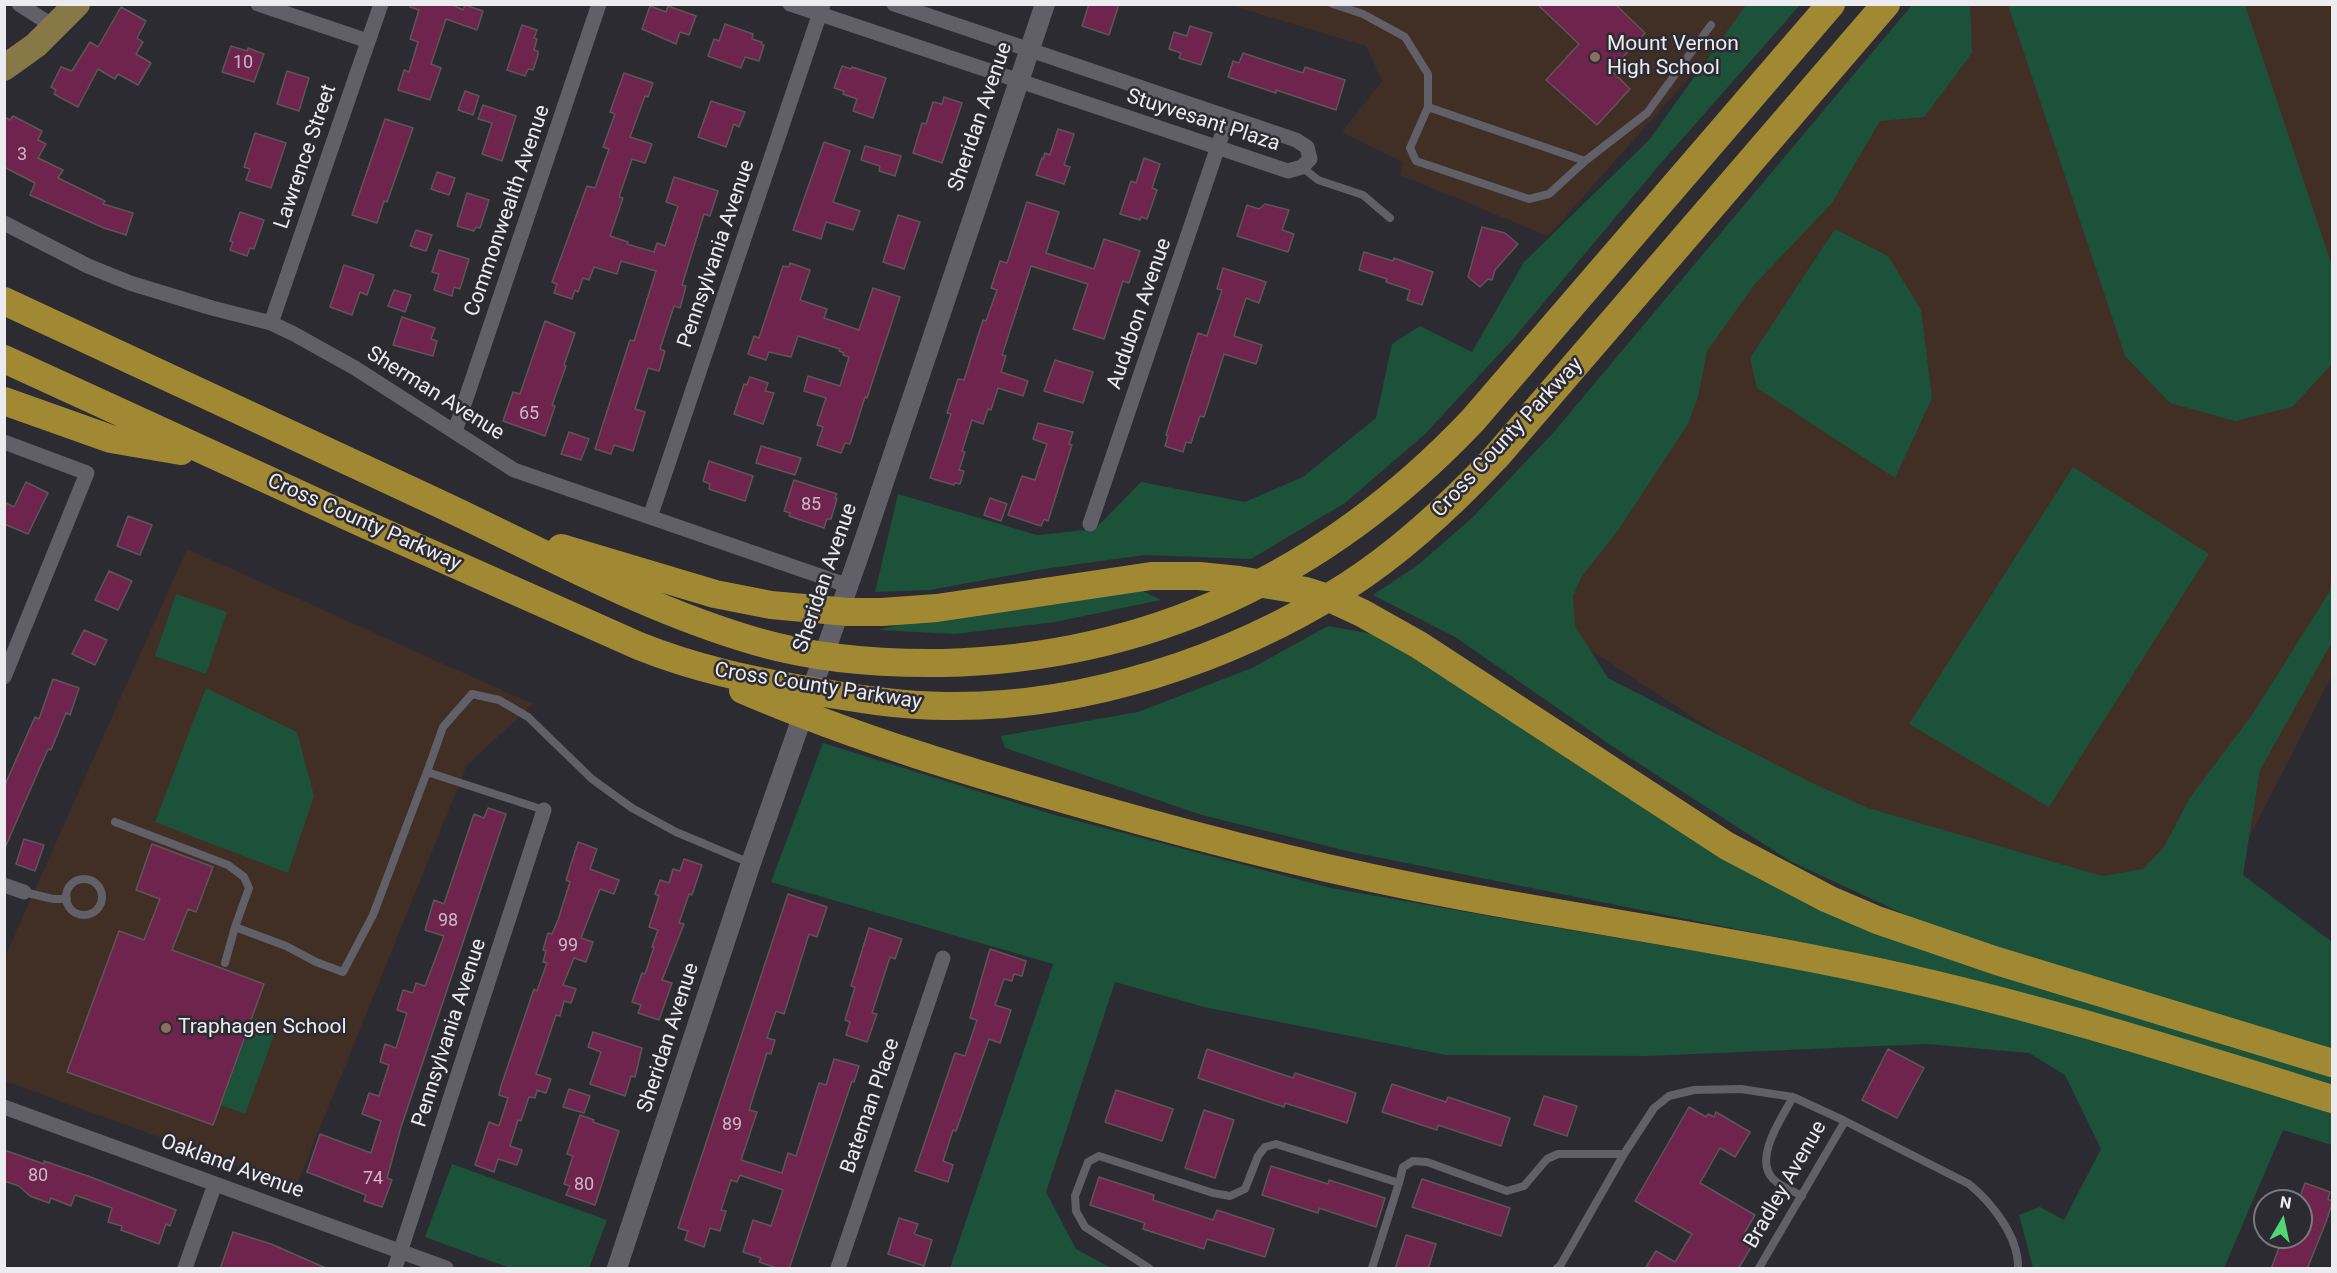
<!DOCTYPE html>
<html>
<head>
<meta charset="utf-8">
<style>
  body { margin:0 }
  #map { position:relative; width:2337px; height:1273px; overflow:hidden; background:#2d2b32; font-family:Roboto,sans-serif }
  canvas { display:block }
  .frame { position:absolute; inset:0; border:6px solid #ecebf0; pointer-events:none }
  .north { position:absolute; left:2253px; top:1189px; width:60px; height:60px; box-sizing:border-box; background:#2d2b32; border:2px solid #79787e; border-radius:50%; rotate:9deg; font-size:16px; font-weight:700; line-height:24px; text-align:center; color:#ecebf0 }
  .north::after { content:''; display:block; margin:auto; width:21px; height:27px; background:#51d674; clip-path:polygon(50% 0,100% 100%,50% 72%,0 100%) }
</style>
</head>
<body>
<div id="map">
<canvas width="2337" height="1273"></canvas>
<div class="frame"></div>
<div class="north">N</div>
</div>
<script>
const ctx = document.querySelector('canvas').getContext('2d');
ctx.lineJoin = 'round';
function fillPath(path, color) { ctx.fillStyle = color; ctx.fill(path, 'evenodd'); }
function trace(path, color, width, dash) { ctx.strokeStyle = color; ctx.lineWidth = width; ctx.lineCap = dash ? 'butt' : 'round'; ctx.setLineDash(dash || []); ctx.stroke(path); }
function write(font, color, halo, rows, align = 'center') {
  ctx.font = font + ' Roboto,sans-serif'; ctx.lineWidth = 5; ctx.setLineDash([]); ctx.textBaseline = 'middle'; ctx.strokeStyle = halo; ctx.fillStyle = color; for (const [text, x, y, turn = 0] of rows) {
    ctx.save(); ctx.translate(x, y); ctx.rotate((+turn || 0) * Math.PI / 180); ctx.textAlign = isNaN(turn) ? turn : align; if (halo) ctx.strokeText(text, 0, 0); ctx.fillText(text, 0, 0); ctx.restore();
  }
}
fillPath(new Path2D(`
  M1230 5H1754L1548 236 1400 175 1403 162 1342 132 1382 81 1366 46Z
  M1946 5H2332V675L2203 928 1829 806 1471 572Z
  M187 549 533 704 467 765 296 1187 5 1081 4 959Z`), '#412f26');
fillPath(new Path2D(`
  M1746 5H1800L1661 163 1514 338 1425 434 1345 503 1251 559 1144 555 1044 569 930 590 875 592 898 494 1037 535 1095 529 1141 482 1245 502 1303 477 1376 418 1392 344 1420 326 1472 352 1524 262 1649 140Z
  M1912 5H1970L1972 53 1924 117 1880 121 1832 203 1755 284 1707 351 1698 397 1688 424 1619 529 1582 576 1573 596 1575 626 1608 678 1810 782 1868 808 2102 876 2143 869 2164 847 2189 799 2252 715 2330 591 2332 570V642L2260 770 2243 875 2332 942V1052L1938 930 1790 861 1615 748 1455 637 1373 595 1418 565 1473 517 1553 433Z
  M2008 5H2245L2332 266 2331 365 2292 407 2235 421 2170 403 2125 356Z
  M1835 229 1888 256 1921 310 1932 398 1895 478 1757 388 1750 358Z
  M2073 467 2209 554 2049 807 1909 724Z
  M1137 588 1161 600 1055 622 955 634 878 630 910 622Z
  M176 594 227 612 206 674 155 656Z
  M1328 626 1379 635 1761 875 2332 1074V1087L1896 961 1351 852 1202 815 1005 748 1001 736 1138 712 1252 668Z
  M206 688 297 732 314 796 288 873 155 822Z
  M823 743 1055 815 1331 888 1523 922 1773 964 1954 1001 2332 1110V1145L2283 1130 2224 1268H2033L2019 1215 2040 1207 2064 1220 2101 1149 2065 1075 2029 1053 1926 1044 1648 1056 1446 1055 1204 1007 1115 982 1046 1192 1076 1249 1111 1268H950L1053 964 771 882Z
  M253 1018 277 1027 245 1114 221 1105Z
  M452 1164 607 1220 589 1268H510L425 1237Z`), '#1c513a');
const building = new Path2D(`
  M411 4H451L463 10 465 5 483 11 477 30 446 19 431 64 441 68 430 100 398 90 404 70 409 72 418 42 410 39 419 10 410 7Z
  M1089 4H1119L1109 35 1082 26Z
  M1537 4H1615L1645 33 1611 70 1630 89 1597 125 1546 80 1579 44Z
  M650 6 666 12 668 6 696 16 689 35 680 32 676 44 642 29Z
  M121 7 146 21 137 38 143 42 136 54 151 63 138 85 118 74 115 79 98 69 78 107 54 94 56 90 51 87 61 67 72 71 90 42 98 47Z
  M725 24 753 34 752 39 762 42 761 44 764 45 759 61 745 57 741 68 708 56 714 39 719 41Z
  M522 25 537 30 534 38 537 39 534 50 538 51V55L533 70 528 69 525 76 507 70Z
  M1190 26 1212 33 1201 65 1179 58 1181 53 1169 49 1174 32 1187 36Z
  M231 46 247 51 248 48 264 54 254 82 222 72Z
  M1243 53 1303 73 1305 67 1345 80 1336 110 1276 90V93L1228 77 1233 61 1239 63Z
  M842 66 851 69 852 67 886 78 873 118 853 111 857 99 843 94 844 91 834 88Z
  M287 71 309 78 299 111 277 104Z
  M624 73 653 83 648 97 645 96 630 137 652 144 645 163 632 159 619 197 623 198 610 236 628 242 627 244 654 252 657 243 665 246 678 206 666 202 674 177 718 191 710 216 704 214 682 285 686 286 680 308 674 306 660 349 665 351 659 371 648 368 635 409 645 412 633 451 614 445 611 454 595 449 630 340 634 341 656 271 621 261 617 274 594 267 589 280 583 278 578 292 575 290 572 299 554 293 557 284 552 282 587 186 595 188 609 149 603 147 615 114 610 112Z
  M465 91 479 96 473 115 458 110Z
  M944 97 962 103 942 163 913 153 922 123 926 124 933 102 942 104Z
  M711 101 745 112 739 127 734 124 726 147 698 137Z
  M483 105 516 116 502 161 482 154 492 123 478 119Z
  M13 116 42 131 38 140 46 144 38 158 63 170 58 178 105 201 103 204 133 213 126 235 104 228 30 195 35 183 4 167V117L10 120Z
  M385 119 413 128 387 202 384 201 377 223 352 215Z
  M1058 129 1074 134 1064 165 1070 167 1064 184 1036 175 1042 158 1043 159 1045 153 1050 155Z
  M255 133 286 143 271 188 246 180 250 169 244 167Z
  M824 142 850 151 833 202 860 211 853 230 826 222 821 239 793 230Z
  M865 146 901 156 895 176 879 171 880 166 861 160Z
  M1144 158 1160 164 1152 188 1157 190 1147 219 1141 217 1140 220 1120 214 1131 181 1136 183Z
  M437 172 455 178 449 195 431 189Z
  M467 193 489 200 480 228 476 227 474 231 457 226Z
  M1027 202 1059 212 1046 253 1094 269 1104 239 1140 251 1129 283 1123 281 1104 339 1073 329 1088 284 1031 266 1002 355 1006 356 1001 372 1028 381 1023 396 998 388 991 410 988 409 983 424 972 420 962 451 965 452 959 470 964 471 960 484 955 483 954 485 930 478 951 414 947 413 958 379 964 380 983 320 986 321 997 290 991 288 1000 261 1007 263Z
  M1265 204 1289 210 1282 230 1294 234 1288 252 1237 236 1247 205 1259 209Z
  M240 212 264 220 254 249 250 248 247 256 230 250 233 242 230 241Z
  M898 215 920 222 904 269 883 262Z
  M1482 227 1505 233 1518 244 1495 270 1492 280 1488 279 1480 287 1468 277Z
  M416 230 432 235 426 251 410 246Z
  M439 250 469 259 460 289 454 287 452 296 434 290 439 274 432 272Z
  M1364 252 1393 261 1394 258 1433 272 1422 305 1407 300 1410 290 1386 282 1387 279 1359 270Z
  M790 263 810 270 800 300 827 309 824 318 859 330 873 288 900 297 867 398 865 397 850 444 845 443 841 453 817 445 823 427 817 425 826 398 804 391 808 376 840 386 849 357 843 355 844 353 839 351 840 349 798 336 791 357 769 352 766 360 748 354 754 336 759 338 783 266 789 267Z
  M344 265 374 275 367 295 360 292 352 315 330 307Z
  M1223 268 1266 282 1259 303 1246 298 1234 336 1262 345 1256 364 1224 354 1204 417 1200 416 1191 443 1186 442 1183 452 1165 446 1168 436 1166 435 1198 333 1207 336 1222 290 1217 289Z
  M394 290 411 295 405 312 388 306Z
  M402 317 435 328 431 339 437 341 433 356 393 345Z
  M545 321 575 333 564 365 566 366 552 405 555 406 545 436 503 421 513 392 520 394Z
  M1055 360 1093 372 1083 403 1044 391Z
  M750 377 768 383 765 391 774 393 763 424 734 414 744 384 747 385Z
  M1038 423 1073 432 1069 444 1072 445 1048 521 1044 519 1041 526 1008 515 1022 476 1035 480 1047 444 1033 439Z
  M569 432 589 439 581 460 561 454Z
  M761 446 801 458 795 475 756 463Z
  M709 461 753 476 745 501 709 489 710 484 703 481Z
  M794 480 837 494 835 498 837 499 831 519H827L824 528 789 516 790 513 784 511Z
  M26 482 48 493 28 534 4 524V502L14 507Z
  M990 498 1007 504 1001 521 984 515Z
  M128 516 152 525 140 555 117 546Z
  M109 571 132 581 118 610 95 600Z
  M84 630 107 640 95 665 72 654Z
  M53 679 79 688 70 715 66 713 51 750 48 749 4 850V787L35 717 39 719Z
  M488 808 506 814 401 1127 387 1178 392 1180 382 1207 364 1201 366 1195 307 1172 320 1134 371 1153 381 1121 362 1114 369 1093 379 1096 389 1065 380 1062 385 1044 396 1048 407 1013 397 1010 403 990 413 993 416 983 425 986 444 936 425 930 434 900 444 904 474 814 484 818Z
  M24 839 44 845 35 871 16 864Z
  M578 842 597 849 590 869 619 880 614 894 600 889 581 938 593 942 586 962 574 958 563 985 576 989 571 1003 564 1001 560 1016 556 1015 536 1074 551 1079 546 1093 537 1090 535 1098 529 1097 521 1121 518 1120 510 1146 522 1150 517 1165 498 1159 494 1172 475 1165 489 1122 499 1126 508 1098 499 1095 501 1086 534 989 537 991 547 963 543 962 546 951 543 950 548 933 552 934 558 920 570 882 566 880Z
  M152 844 213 867 196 912 188 909 172 950 264 984 213 1125 67 1072 119 931 144 940 160 899 136 890Z
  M684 859 702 865 692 895 689 894 679 923 684 924 662 980 672 983 659 1020 638 1013 641 1005 632 1002 642 973 645 974 654 947H652L658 930 649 927 659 896 655 894 660 880 669 883 673 869 680 871Z
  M788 894 827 907 817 937 809 934 784 1014 776 1011 767 1038 775 1040 771 1054 767 1053 749 1110 757 1112 741 1160 782 1173 788 1153 796 1156 819 1083 826 1085 834 1059 859 1066 854 1082 852 1081 789 1269H780L759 1262 761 1258 743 1252 753 1220 771 1226 783 1190 740 1175 737 1182 731 1180 721 1210 726 1211 720 1231 710 1228 704 1247 685 1240 688 1231 678 1228Z
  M869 928 902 939 895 959 890 957 872 1013 877 1014 867 1042 846 1035 850 1022 845 1020 855 987 851 986Z
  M990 949 1026 961 1022 976 1014 974 1012 981 1004 979 995 1005 1011 1010 1000 1043 989 1039 956 1131 953 1130 943 1161 953 1165 948 1182 915 1171 955 1053 965 1056 977 1020 970 1018Z
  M593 1032 642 1048 635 1077 631 1076 625 1096 590 1084 601 1052 588 1047Z
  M1207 1049 1293 1078 1295 1073 1356 1093 1347 1123 1285 1103 1284 1107 1198 1078Z
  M1888 1049 1924 1068 1897 1118 1862 1100Z
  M1392 1084 1446 1102 1448 1097 1510 1118 1501 1146 1438 1125 1437 1130 1382 1112Z
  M569 1089 590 1096 584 1113 563 1107Z
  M1116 1090 1173 1109 1162 1141 1105 1122Z
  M1544 1096 1577 1106 1567 1136 1534 1125Z
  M1689 1107 1706 1117 1708 1114 1714 1117 1716 1112 1750 1132 1735 1157 1720 1148 1700 1183 1755 1215 1745 1232 1756 1239 1738 1269H1645L1656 1251 1675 1262 1692 1234 1635 1201Z
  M1204 1110 1234 1120 1215 1178 1185 1168Z
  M580 1115 594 1120 593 1122 619 1131 595 1205 566 1195 570 1186 564 1184 573 1156 567 1154Z
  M4 1150 44 1164V1161L88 1176 176 1210 170 1226 166 1224 159 1244 121 1230 122 1226 108 1222 112 1208 75 1195 71 1206 51 1198 49 1203 30 1196 19 1186 4 1181Z
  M1271 1166 1328 1184 1329 1180 1385 1198 1376 1227 1319 1208 1318 1213 1262 1195Z
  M1099 1177 1154 1195 1153 1200 1213 1220 1217 1210 1274 1229 1265 1257 1207 1239 1204 1249 1143 1229 1145 1223 1090 1205Z
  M1422 1179 1510 1208 1501 1236 1412 1207Z
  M2305 1183 2330 1192 2328 1199 2332 1201V1204L2326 1222 2307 1269H2271L2283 1237H2301V1194Z
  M899 1218 918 1224 914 1234 932 1240 924 1266 888 1254Z
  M233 1232 271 1244 328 1269H220Z
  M1406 1235 1436 1244 1428 1269H1395Z`);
fillPath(building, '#6e244d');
trace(building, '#5e5559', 1.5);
trace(new Path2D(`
  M1333 4 1363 14 1405 37 1428 74V107L1410 148 1416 161 1529 199 1549 194 1585 161 1428 107
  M1585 161 1647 113 1711 25
  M1302 167 1318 180 1363 195 1390 218
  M427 772 443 727 472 694 499 700 528 717 592 779 632 808 676 832 750 863
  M115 822 228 865 244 877 249 888 235 927 286 946 316 962 343 972 373 915 427 772 544 810
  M66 897a18 18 0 1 1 36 0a18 18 0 1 1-36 0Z
  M24 892 53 899H67
  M225 963 235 927
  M1793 1097C1782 1118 1753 1158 1773 1179 1780 1186 1793 1191 1802 1196
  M1149 1268 1085 1227 1076 1211 1075 1196 1088 1162 1099 1156 1213 1193 1230 1196 1245 1189 1258 1156 1265 1147 1276 1144 1399 1183 1403 1167 1413 1161 1427 1162 1507 1191 1524 1186 1547 1159 1558 1154H1624L1654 1108 1669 1096 1694 1090 1741 1089 1793 1097 1845 1121 1969 1184C1992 1203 2019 1237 2018 1268
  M1372 1268 1399 1183
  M1557 1268 1560 1266 1624 1154
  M1759 1268 1845 1121`), '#615f67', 8);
trace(new Path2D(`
  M19 4 56 28
  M258 4 368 41
  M790 4 1288 171 1302 167 1310 159 1307 147 1296 140 894 4
  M4 223 88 266 130 283 212 308 271 323 294 334 355 368 514 470 849 586
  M271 323 381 4
  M455 431 599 4
  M4 442 87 473 4 677
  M650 517 823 4
  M1090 524 1228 117
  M4 885 24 892
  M4 1107 446 1268
  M185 1268 215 1184
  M395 1268 544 810
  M838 1268 943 958`), '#615f67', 15);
trace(new Path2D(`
  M617 1268 751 863 865 538 1045 4`), '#615f67', 20);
trace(new Path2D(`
  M4 68 36 45 77 4`), '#877848', 26);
trace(new Path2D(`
  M4 301C149 369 294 436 438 503 543 552 646 610 758 642 818 659 880 664 943 663 1153 658 1329 572 1473 420L1831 4
  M4 359 360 522 639 646C694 668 749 680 807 690 853 698 900 706 947 706 1085 708 1232 659 1347 586 1403 550 1451 505 1496 457L1886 4
  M4 401 111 439 181 451
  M561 548 715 594 771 605 848 612H882L937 608 1151 576H1199L1239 580 1306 591 1334 600 1362 613 1419 645 1727 846 1828 899 1877 920 1997 961 2332 1063
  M743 690C857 739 976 774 1095 808 1214 842 1334 872 1456 895 1589 920 1723 939 1855 967 2017 1000 2174 1050 2332 1099`), '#a18934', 28);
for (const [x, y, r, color] of [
  [1595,57,6,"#8d6e63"],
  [166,1028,6,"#8d6e63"]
]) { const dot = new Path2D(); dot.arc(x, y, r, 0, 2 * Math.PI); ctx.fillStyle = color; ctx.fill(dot); trace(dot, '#2d2b32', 2); }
write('18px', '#ccb9c7', null, [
  ["10",243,63],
  ["3",22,155],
  ["65",529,414],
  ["85",811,505],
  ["98",448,921],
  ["99",568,946],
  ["89",732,1125],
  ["80",38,1176],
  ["74",373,1179],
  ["80",584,1185]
]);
write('21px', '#ecebf0', '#2d2b32', [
  ["Mount Vernon",1607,45],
  ["High School",1607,69],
  ["Traphagen School",178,1028]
], 'left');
write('21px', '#ecebf0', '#2d2b32', [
  ["Sheridan Avenue",981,117,-71],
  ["Stuyvesant Plaza",1203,121,18],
  ["Lawrence Street",306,157,-71],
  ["Commonwealth Avenue",508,211,-71],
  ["Pennsylvania Avenue",717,254,-71],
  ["Audubon Avenue",1140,314,-71],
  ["Sherman Avenue",435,394,32],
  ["Cross County Parkway",1508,438,-47],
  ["Cross County Parkway",364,523,24],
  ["Sheridan Avenue",826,578,-71],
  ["Cross County Parkway",818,687,9],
  ["Pennsylvania Avenue",450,1033,-72],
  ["Sheridan Avenue",669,1038,-72],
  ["Bateman Place",871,1106,-71],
  ["Oakland Avenue",232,1167,20],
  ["Bradley Avenue",1786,1185,-60]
]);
</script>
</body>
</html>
